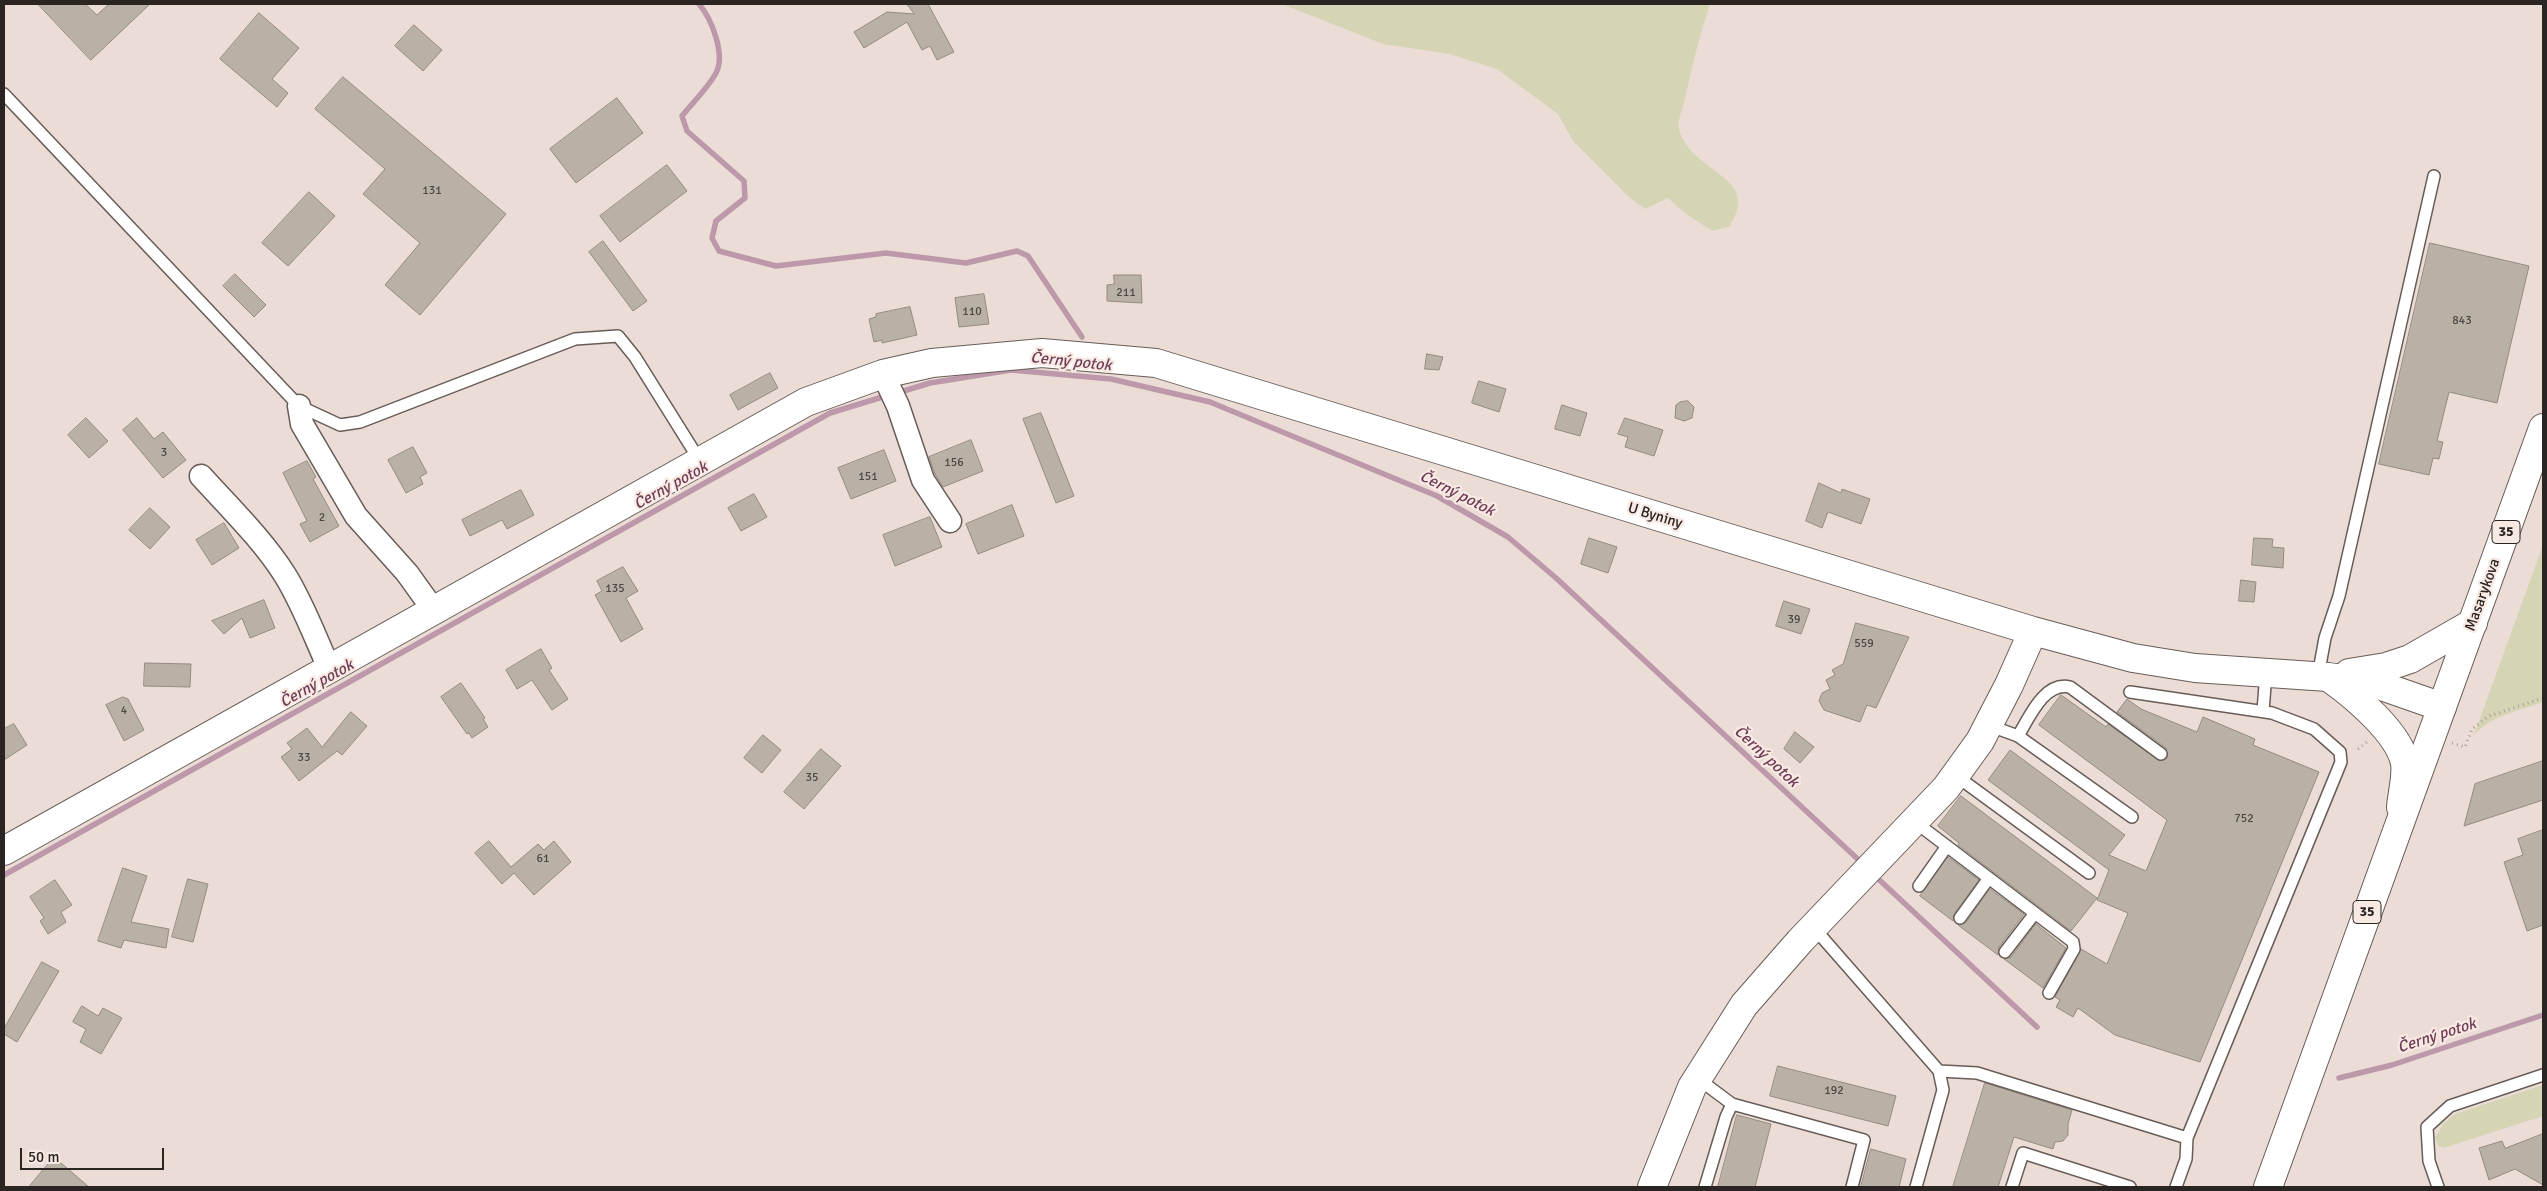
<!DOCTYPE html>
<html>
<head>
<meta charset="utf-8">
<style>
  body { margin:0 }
  #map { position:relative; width:2547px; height:1191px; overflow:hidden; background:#ebddd6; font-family:Signika,sans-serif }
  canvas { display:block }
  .frame { position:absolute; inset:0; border:5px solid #2a2422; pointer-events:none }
  .scale { position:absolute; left:20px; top:1148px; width:144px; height:22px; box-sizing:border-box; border:2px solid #2a2422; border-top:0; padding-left:6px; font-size:15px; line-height:18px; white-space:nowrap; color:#2a2422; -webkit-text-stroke:4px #f8eae3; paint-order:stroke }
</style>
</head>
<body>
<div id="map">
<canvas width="2547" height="1191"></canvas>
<div class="frame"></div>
<div class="scale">50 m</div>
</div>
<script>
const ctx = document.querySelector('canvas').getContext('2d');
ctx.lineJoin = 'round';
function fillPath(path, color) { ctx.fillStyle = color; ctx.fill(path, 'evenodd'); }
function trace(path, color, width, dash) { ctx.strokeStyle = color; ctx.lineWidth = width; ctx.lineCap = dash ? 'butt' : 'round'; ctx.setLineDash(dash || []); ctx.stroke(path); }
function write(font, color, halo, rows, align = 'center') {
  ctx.font = font + ' Signika,sans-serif'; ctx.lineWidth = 4.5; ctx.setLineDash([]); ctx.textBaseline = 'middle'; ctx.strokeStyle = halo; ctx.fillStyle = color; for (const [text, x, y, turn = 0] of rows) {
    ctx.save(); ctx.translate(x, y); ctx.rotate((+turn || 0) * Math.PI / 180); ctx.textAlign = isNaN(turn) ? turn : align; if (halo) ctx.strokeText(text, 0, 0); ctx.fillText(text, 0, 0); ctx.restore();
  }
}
fillPath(new Path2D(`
  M1282 4H1710C1699 37 1691 70 1684 103 1682 110 1677 122 1679 129 1690 174 1764 175 1729 227L1712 231 1685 213 1668 198 1645 209 1629 197 1573 141 1558 114 1497 69 1450 54 1383 44Z
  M2543 545V702C2519 711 2492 715 2474 735Z
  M2543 1085V1116L2444 1148 2438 1145 2435 1138 2443 1124 2455 1114Z`), '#d5d4b4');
trace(new Path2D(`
  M699 4C711 18 726 54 716 73 708 88 693 102 682 116L687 131 744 181 745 198 716 221 712 238 719 251 776 266 886 253 966 263 1017 251 1028 256 1082 337
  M897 393 930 383 1011 370 1111 379 1210 402 1437 496 1508 537 1556 578 1863 864
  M1873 874 2037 1027
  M4 875 830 413 889 395
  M2339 1078 2392 1065 2543 1015`), '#bc98aa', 5.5);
const building = new Path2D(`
  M38 4H85L97 15 109 4H150L91 60Z
  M907 4H928L954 52 937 60 930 46 922 50 907 22 864 48 854 32 887 12 914 14Z
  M259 13 299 48 272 79 288 93 277 107 220 59Z
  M414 25 442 50 423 71 395 46Z
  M343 77 506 214 420 315 385 285 420 243 363 194 385 169 315 109Z
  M617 98 643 133 576 183 550 149Z
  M667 165 687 191 620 242 600 216Z
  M309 192 335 216 288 266 262 243Z
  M603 241 647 301 633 311 589 252Z
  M2430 243 2529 266 2497 403 2449 392 2437 441 2443 442 2439 459 2433 458 2429 475 2379 464Z
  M235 274 266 305 254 317 223 286Z
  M1114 275H1141L1142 303 1107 301V285L1114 284Z
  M984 294 989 324 959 327 955 298Z
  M910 307 917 335 882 343V340L874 342 869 319 876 317V314Z
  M1427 354 1443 357 1439 370 1425 369Z
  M770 373 778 388 738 410 730 395Z
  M1479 381 1506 389 1499 412 1472 403Z
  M1688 401 1694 407 1692 418 1684 421 1675 418 1676 405 1680 402Z
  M1562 405 1587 413 1580 436 1555 429Z
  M1041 413 1074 496 1056 503 1023 419Z
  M86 418 108 441 89 458 68 435Z
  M137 418 154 439 163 432 186 460 163 478 123 430Z
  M1625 418 1663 430 1654 456 1625 447 1628 437 1618 434Z
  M971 440 983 471 943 487 935 474 929 457Z
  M413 447 427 473 420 477 423 484 406 493 388 460Z
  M884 450 896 481 851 499 838 468Z
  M307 461 316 477 313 479 339 526 310 542 300 524 307 521 283 473Z
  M1819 483 1841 493 1842 489 1870 499 1861 524 1828 512 1822 528 1806 521Z
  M521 490 534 515 507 529 502 520 470 536 462 520Z
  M754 494 767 517 741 531 728 508Z
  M1012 505 1024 536 978 554 966 524Z
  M150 508 170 527 150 549 129 530Z
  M930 517 942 547 895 566 883 535Z
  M224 523 239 548 212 565 196 540Z
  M1589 538 1617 547 1608 573 1581 564Z
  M2254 538 2273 539 2272 547 2284 548 2283 568 2252 565Z
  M623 567 638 591 626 598 643 629 621 642 595 595 602 591 597 581Z
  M2241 580 2256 582 2254 602 2239 601Z
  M264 600 275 628 250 638 242 618 224 634 212 621Z
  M1784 601 1810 609 1801 634 1776 626Z
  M1856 623 1909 637 1876 708 1867 705 1860 722 1824 710 1819 701 1822 693 1830 689 1826 680 1835 675 1832 670 1843 664Z
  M541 649 552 668 549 670 568 699 552 710 532 680 517 689 506 670Z
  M145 663 191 664 190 687 144 686Z
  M461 683 485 718 483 719 488 727 472 738 469 733 467 734 441 697Z
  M2061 695 2106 727 2108 724 2160 761 2167 758 2166 748 2117 712 2127 699 2141 709 2197 732 2203 717 2255 739 2253 745 2319 772 2200 1062 2115 1035 2078 1008 2073 1017 2056 1007 2060 1000 2055 997 2081 949 2107 964 2128 913 2097 900 2109 870 1988 780 2010 750 2125 835 2109 855 2146 871 2167 820 2039 725Z
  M123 697 128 699 144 730 124 741 106 705Z
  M351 712 367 726 342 755 337 751 299 781 281 757 292 749 287 743 307 728 322 747Z
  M14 724 27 745 4 760V729Z
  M1795 732 1814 747 1800 763 1784 749Z
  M763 735 781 750 762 773 744 758Z
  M821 749 841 766 804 809 784 792Z
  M2543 761V800L2464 826 2475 784Z
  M1961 796 2097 898 2071 931 1958 845 1959 843 1938 826Z
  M2543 830V925L2527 931 2504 862 2523 855 2518 839Z
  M489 841 511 867 538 844 544 850 554 841 571 862 534 895 514 873 502 884 475 853Z
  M1948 857 1979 880 1954 914 1953 921 1920 896Z
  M123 868 147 876 131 922 169 929 166 948 124 940 121 948 98 941Z
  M188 879 208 884 193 942 172 937Z
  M55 880 72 905 61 912 66 922 48 934 40 921 44 918 30 897Z
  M1990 889 2024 914 1999 947 1998 955 1958 925 1966 922Z
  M2036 924 2066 948 2043 988 2004 959 2011 957Z
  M42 962 59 971 17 1042 4 1034V1029Z
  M82 1006 98 1016 103 1008 122 1018 101 1054 80 1042 86 1029 73 1022Z
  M1778 1066 1896 1096 1888 1126 1770 1096Z
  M1985 1083 2072 1110 2068 1124V1135L2063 1141 2055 1142 2053 1149 2014 1137 1998 1187H1953Z
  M1737 1115 1771 1124 1755 1187H1718Z
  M2543 1134V1185L2515 1169 2489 1180 2479 1148 2502 1141 2505 1148Z
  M1871 1149 1906 1159 1899 1187H1861Z
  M54 1157 89 1187H29Z`);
fillPath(building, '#b9b1a5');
trace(building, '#938b80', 1);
const service = new Path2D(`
  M4 94 299 406 340 425 360 422 575 339 618 336 635 357 700 461
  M2318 676 2325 638 2339 596 2434 176
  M2263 711 2266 673
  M1988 725 2018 736 2132 817
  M2018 736C2029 718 2044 681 2070 687L2161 754
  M1955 775 2089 873
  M1915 822 2073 942 2074 949 2049 993
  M1919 886 1947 846
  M1960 918 1989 878
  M1814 928 1939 1071 1943 1090 1916 1187
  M2005 952 2035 913
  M1939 1071 1977 1073 2187 1138 2341 762 2340 752 2314 729 2272 713 2130 692
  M1697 1078 1732 1104 1864 1140 1852 1187
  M1705 1187 1726 1117 1732 1104
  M2012 1187 2023 1153 2130 1187
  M2176 1187 2186 1159 2187 1138
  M2438 1187 2429 1161 2427 1127 2450 1106 2543 1075`);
const minor = new Path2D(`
  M883 374 898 406 923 480 950 521
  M299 406 302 424 356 516 407 573 435 612
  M201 476C230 508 262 539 285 575 303 604 315 637 329 668`);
const tertiary = new Path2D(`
  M2349 673 2386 667 2410 659 2473 623
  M2331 679C2355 696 2399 733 2405 763 2407 776 2402 794 2401 807
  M4 851 806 402 883 374 932 363 1042 353 1156 363 2033 631 2133 658 2195 668 2328 677 2373 683 2442 707
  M1652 1187 1692 1087 1744 1005 1800 941 1946 788 1980 741 2009 685 2033 631`);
const primary = new Path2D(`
  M2268 1187 2543 428`);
trace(service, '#685c57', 14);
trace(minor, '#685c57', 25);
trace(tertiary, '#685c57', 30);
trace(primary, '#685c57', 30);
trace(new Path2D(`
  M2452 743 2465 747 2472 729 2489 716 2543 698
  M2358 749 2367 742`), '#a99e98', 3, [1, 4]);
trace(service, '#fff', 11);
trace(minor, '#fff', 22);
trace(tertiary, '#fff', 28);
trace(primary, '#fff', 28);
write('12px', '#4e4743', null, [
  ["131",432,191],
  ["211",1126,293],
  ["110",972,312],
  ["843",2462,321],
  ["3",164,453],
  ["156",954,463],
  ["151",868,477],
  ["2",322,518],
  ["135",615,589],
  ["39",1794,620],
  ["559",1864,644],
  ["4",124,711],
  ["33",304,758],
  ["35",812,778],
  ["752",2244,819],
  ["61",543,859],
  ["192",1834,1091]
]);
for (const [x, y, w] of [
  [2506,532,28],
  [2367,912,28]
]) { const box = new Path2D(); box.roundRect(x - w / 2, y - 11.5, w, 23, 4); ctx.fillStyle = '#f8eae3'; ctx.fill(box); trace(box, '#2a2422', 1); }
write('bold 14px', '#2a2422', null, [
  ["35",2506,532],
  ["35",2367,912]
]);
write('15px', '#2a2422', '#f8eae3', [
  ["U Byniny",1655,516,17],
  ["Masarykova",2483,595,-70]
]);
write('italic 16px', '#703d59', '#f8eae3', [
  ["Černý potok",1071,362,6],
  ["Černý potok",671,486,-29],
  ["Černý potok",1457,494,27],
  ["Černý potok",317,684,-29],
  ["Černý potok",1766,757,43],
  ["Černý potok",2437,1036,-18]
]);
</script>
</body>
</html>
